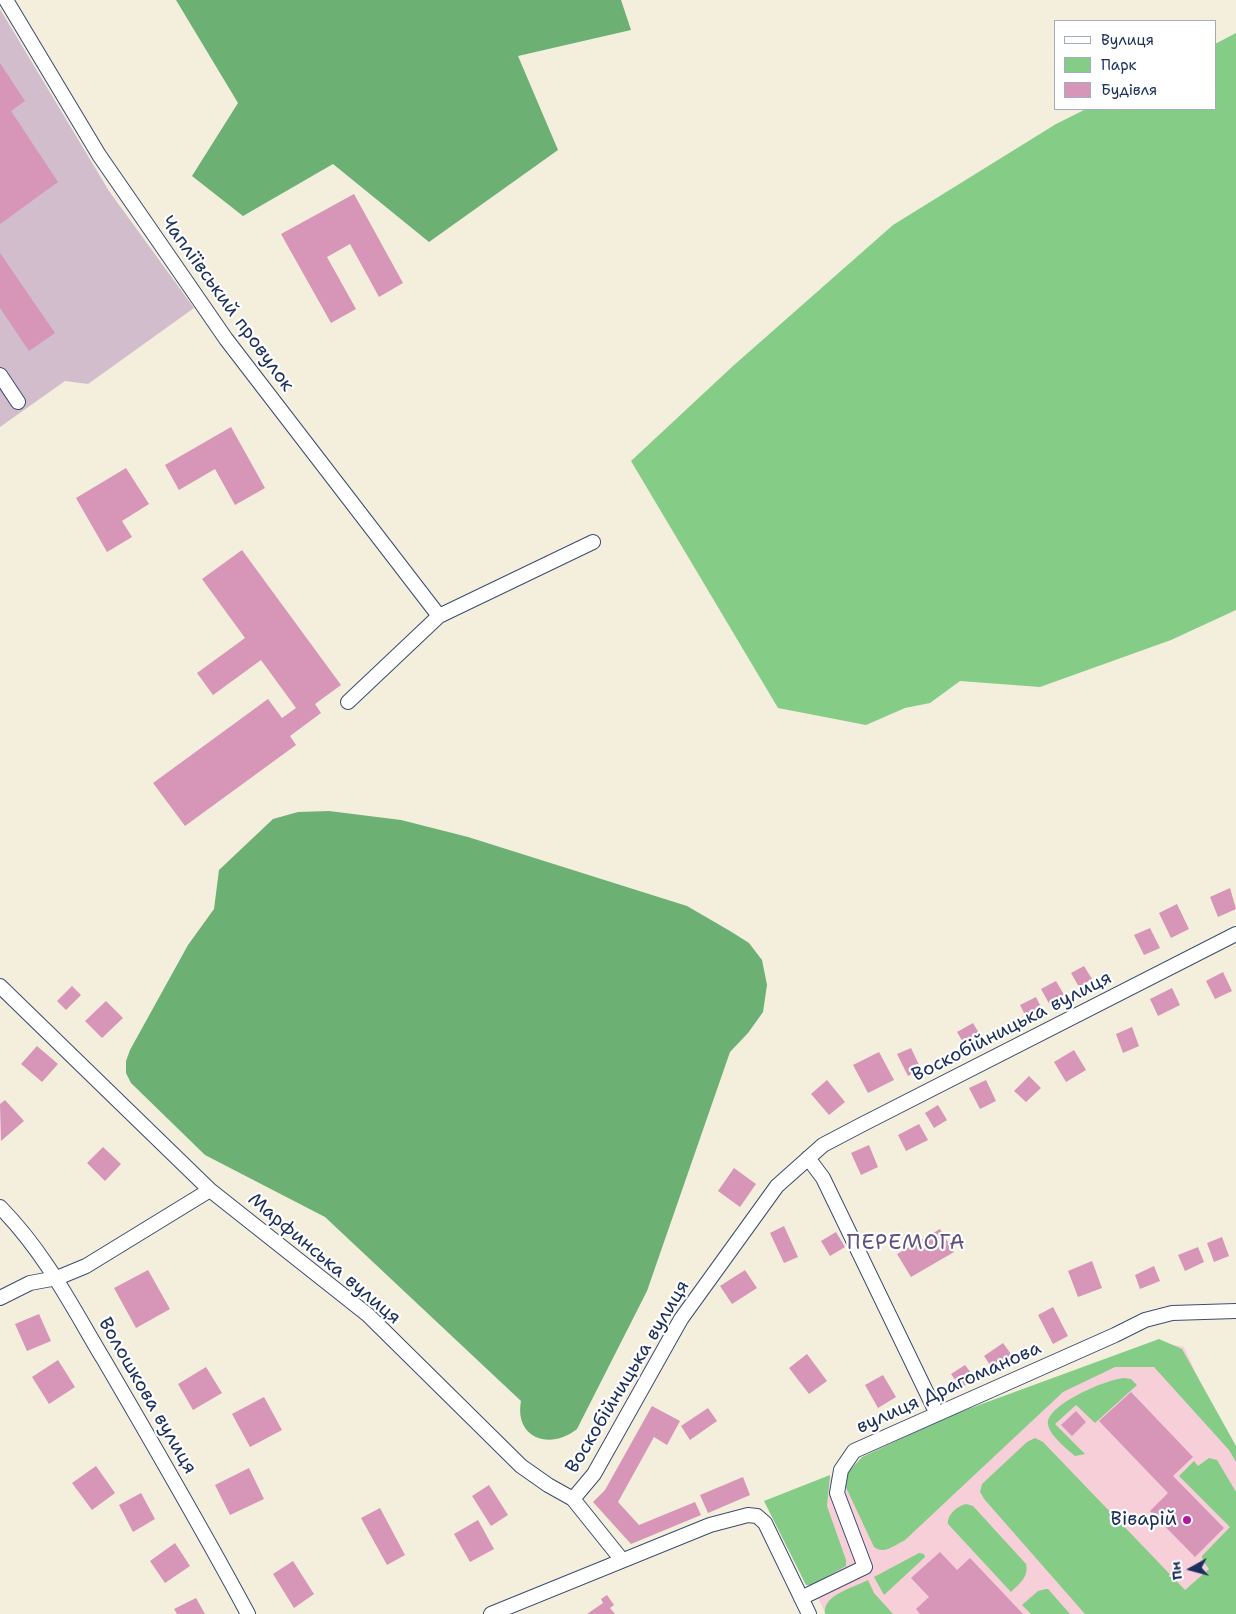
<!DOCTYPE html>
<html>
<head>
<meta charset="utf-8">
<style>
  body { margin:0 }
  #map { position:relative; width:1236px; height:1614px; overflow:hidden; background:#f4eedc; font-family:"Shantell Sans",sans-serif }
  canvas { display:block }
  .legend { position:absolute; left:1054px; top:20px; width:162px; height:90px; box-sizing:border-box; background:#fff; border:1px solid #a4acbf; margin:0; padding:6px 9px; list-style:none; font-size:15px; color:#1b2f5e }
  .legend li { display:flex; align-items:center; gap:10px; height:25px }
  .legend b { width:25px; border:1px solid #a4acbf }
  .north { position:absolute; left:1166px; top:1544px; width:50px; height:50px; -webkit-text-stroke:4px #fff; paint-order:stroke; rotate:263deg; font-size:14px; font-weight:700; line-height:20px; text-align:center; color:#1b2f5e }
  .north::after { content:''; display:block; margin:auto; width:18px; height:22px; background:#1b2f5e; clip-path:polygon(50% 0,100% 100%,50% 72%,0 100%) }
</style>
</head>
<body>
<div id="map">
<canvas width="1236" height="1614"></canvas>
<ul class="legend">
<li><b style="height:6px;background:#fff"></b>Вулиця</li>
<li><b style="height:14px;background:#85cc87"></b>Парк</li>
<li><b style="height:14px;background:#d796b7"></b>Будівля</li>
</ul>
<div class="north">Пн</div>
</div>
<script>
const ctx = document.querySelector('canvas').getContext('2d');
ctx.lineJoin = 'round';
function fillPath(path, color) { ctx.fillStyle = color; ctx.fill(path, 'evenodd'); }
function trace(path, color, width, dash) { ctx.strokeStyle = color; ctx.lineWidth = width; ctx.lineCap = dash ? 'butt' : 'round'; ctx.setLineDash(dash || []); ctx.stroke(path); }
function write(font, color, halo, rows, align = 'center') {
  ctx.font = font + ' "Shantell Sans",sans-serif'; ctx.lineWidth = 4.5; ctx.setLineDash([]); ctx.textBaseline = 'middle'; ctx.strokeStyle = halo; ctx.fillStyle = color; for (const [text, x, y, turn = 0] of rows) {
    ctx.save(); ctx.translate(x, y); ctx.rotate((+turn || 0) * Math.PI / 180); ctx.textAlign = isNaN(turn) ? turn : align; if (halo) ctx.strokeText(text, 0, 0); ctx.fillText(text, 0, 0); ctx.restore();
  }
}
fillPath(new Path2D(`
  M1159 1342 1184 1347 1236 1461V1614H826L769 1502Z`), '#f6cfd9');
fillPath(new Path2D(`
  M0 9 109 191 194 308 88 384 65 381 0 427Z`), '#d1bdcb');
fillPath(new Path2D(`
  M1236 33V610L1171 640 1040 687 960 681 930 703 905 708 866 725 778 708 631 461 733 366 893 225 1056 124 1086 109H1215V44Z
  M1159 1339 1182 1349 1236 1446V1462L1229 1450 1154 1367H1115L1063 1392 905 1540C895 1545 884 1555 874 1547L842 1479 862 1457 952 1415Z
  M1124 1378 1131 1379 1137 1385 1095 1423 1076 1405 1055 1424 1085 1454 1075 1456C1067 1449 1049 1435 1048 1424 1046 1405 1107 1379 1124 1378Z
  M1035 1438 1043 1442 1185 1590 1209 1569 1203 1561 1202 1556 1230 1527 1179 1476 1194 1461 1198 1466 1209 1458 1217 1460 1236 1492V1614H1085L985 1500 980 1492 982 1484 1027 1442Z
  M830 1475 827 1506 846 1560V1566L812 1585H806L764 1501Z
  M966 1504 973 1506 1026 1564C1029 1577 1019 1584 1011 1592L948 1524C947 1515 957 1506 966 1504Z
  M919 1553 924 1554 925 1557 884 1595 874 1577Z
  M868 1580 874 1593 893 1614H825C822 1595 853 1588 868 1580Z
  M1046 1589H1048L1070 1614H1031L1022 1605 1038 1591Z`), '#85cc87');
fillPath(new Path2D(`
  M176 0H621L631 30 518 56 558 150 429 242 333 164 243 216 192 176 238 103Z
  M329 811 401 820 468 837 687 906 730 931 749 943 762 960 767 985 763 1012 748 1033 730 1052 647 1291 577 1429C550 1451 514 1438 521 1401L325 1217 205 1155 131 1083 126 1073V1061L130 1050 188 945 214 909 219 870 273 819 298 812Z`), '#6cb074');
fillPath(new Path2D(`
  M0 63 25 101 11 111 58 182 0 224Z
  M354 194 403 283 379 297 350 244 327 257 356 309 331 323 281 234Z
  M0 253 55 333 29 351 0 308Z
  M231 427 265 488 235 505 215 469 179 490 165 465Z
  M126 468 149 504 122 521 132 537 107 552 76 498Z
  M242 550 341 685 315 704 321 713 290 736 296 745 185 826 153 783 268 699 282 718 296 708 261 660 213 695 197 673 245 638 202 579Z
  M1230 888 1236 909 1218 917 1210 897Z
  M1177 904 1189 929 1171 938 1159 913Z
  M1150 928 1160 948 1144 955 1134 935Z
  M1084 966 1092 979 1079 987 1071 973Z
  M1223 972 1232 991 1215 999 1206 981Z
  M1056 981 1066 998 1051 1007 1041 989Z
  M72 986 81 995 66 1010 57 1001Z
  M1172 988 1180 1005 1158 1016 1150 999Z
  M1036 997 1044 1013 1028 1021 1020 1005Z
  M106 1001 123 1018 102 1038 85 1021Z
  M973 1023 983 1040 967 1049 957 1032Z
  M1132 1027 1139 1046 1123 1053 1116 1034Z
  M37 1046 58 1064 42 1082 21 1064Z
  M911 1048 921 1069 908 1076 897 1054Z
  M1074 1050 1086 1070 1066 1082 1054 1062Z
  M879 1052 894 1080 868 1093 853 1065Z
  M1029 1076 1041 1088 1026 1102 1014 1091Z
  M827 1080 845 1102 829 1115 811 1094Z
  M986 1080 996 1101 980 1109 969 1088Z
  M5 1100 24 1121 1 1141 0 1104Z
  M938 1105 947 1120 934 1128 925 1113Z
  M919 1124 928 1140 906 1151 898 1135Z
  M869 1145 878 1167 861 1175 851 1153Z
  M103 1147 121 1164 105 1181 87 1163Z
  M734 1168 756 1184 740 1207 718 1191Z
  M784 1226 798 1257 784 1263 770 1233Z
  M940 1229 954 1252 911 1277 897 1254Z
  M836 1232 845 1247 830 1256 821 1241Z
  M1222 1237 1229 1256 1214 1262 1207 1243Z
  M1198 1247 1204 1262 1185 1271 1178 1255Z
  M1092 1261 1102 1288 1078 1297 1068 1271Z
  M1154 1266 1160 1281 1140 1289 1135 1275Z
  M148 1270 170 1309 136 1328 114 1288Z
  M745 1270 757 1288 732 1304 720 1286Z
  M1053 1307 1068 1336 1053 1344 1038 1315Z
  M39 1314 51 1341 27 1351 15 1324Z
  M1003 1343 1016 1361 996 1374 984 1356Z
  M807 1354 827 1381 809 1394 789 1368Z
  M58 1360 75 1387 49 1404 32 1377Z
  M965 1365 975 1378 961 1388 951 1374Z
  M206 1367 222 1393 193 1410 178 1384Z
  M883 1375 896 1397 878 1408 865 1385Z
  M1131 1392 1193 1457 1173 1476 1224 1528 1195 1557 1150 1511 1168 1493 1099 1421Z
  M264 1397 282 1430 250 1447 232 1414Z
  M652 1406 680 1421 667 1445 654 1437 618 1502 639 1525 695 1502 701 1515 631 1544 593 1502 605 1490Z
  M708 1408 717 1421 690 1440 681 1426Z
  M1076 1411 1086 1422 1072 1436 1061 1425Z
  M96 1466 115 1493 92 1510 72 1483Z
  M249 1468 264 1499 230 1515 215 1485Z
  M743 1477 750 1495 708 1513 700 1495Z
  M489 1485 508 1515 491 1526 472 1496Z
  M141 1493 155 1519 133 1532 119 1505Z
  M380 1508 405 1555 387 1565 361 1518Z
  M478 1520 494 1549 470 1562 454 1534Z
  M175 1543 190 1566 165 1583 150 1561Z
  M940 1552 957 1570 970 1558 1023 1614H920L916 1609 929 1597 911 1578Z
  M293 1561 314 1594 294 1608 273 1574Z
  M607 1595 614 1605 610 1608 615 1614H587L603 1603 601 1599Z
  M196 1598 205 1614H177L174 1609Z`), '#d796b7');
const minor = new Path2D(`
  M6 0 99 155 226 339 439 616 348 702
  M0 375 18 402
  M439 616 593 542
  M0 986 210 1190 368 1315 521 1466 548 1485 573 1499 622 1560
  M808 1158 823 1178 937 1414
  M0 1207C46 1254 71 1305 104 1360 153 1444 202 1528 248 1614
  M0 1298 30 1283 57 1278 86 1266 210 1190
  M573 1499 594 1474 681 1319 777 1186 823 1145 863 1124 1236 934
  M801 1598 865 1567 837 1493 841 1470 854 1451 1115 1335 1145 1320 1172 1313 1236 1311
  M491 1614 710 1525 748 1515 757 1516 765 1523 809 1614`);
trace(minor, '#3c4c71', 16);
trace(minor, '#fff', 14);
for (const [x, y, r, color] of [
  [1187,1520,5,"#b5179e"]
]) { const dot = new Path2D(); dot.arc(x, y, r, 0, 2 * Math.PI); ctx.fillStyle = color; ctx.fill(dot); trace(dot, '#fff', 2); }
write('19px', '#1b2f5e', '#fff', [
  ["Чапліївський провулок",227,304,54],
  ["Воскобійницька вулиця",1012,1027,-27],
  ["Марфинська вулиця",324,1259,40],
  ["Воскобійницька вулиця",628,1377,-59],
  ["вулиця Драгоманова",949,1388,-24],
  ["Волошкова вулиця",147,1396,60]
]);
write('19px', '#1b2f5e', '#fff', [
  ["Віварій",1177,1520]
], 'right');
ctx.letterSpacing = '1px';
write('21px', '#5d537d', '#fff', [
  ["ПЕРЕМОГА",906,1244]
]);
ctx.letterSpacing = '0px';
</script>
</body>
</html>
